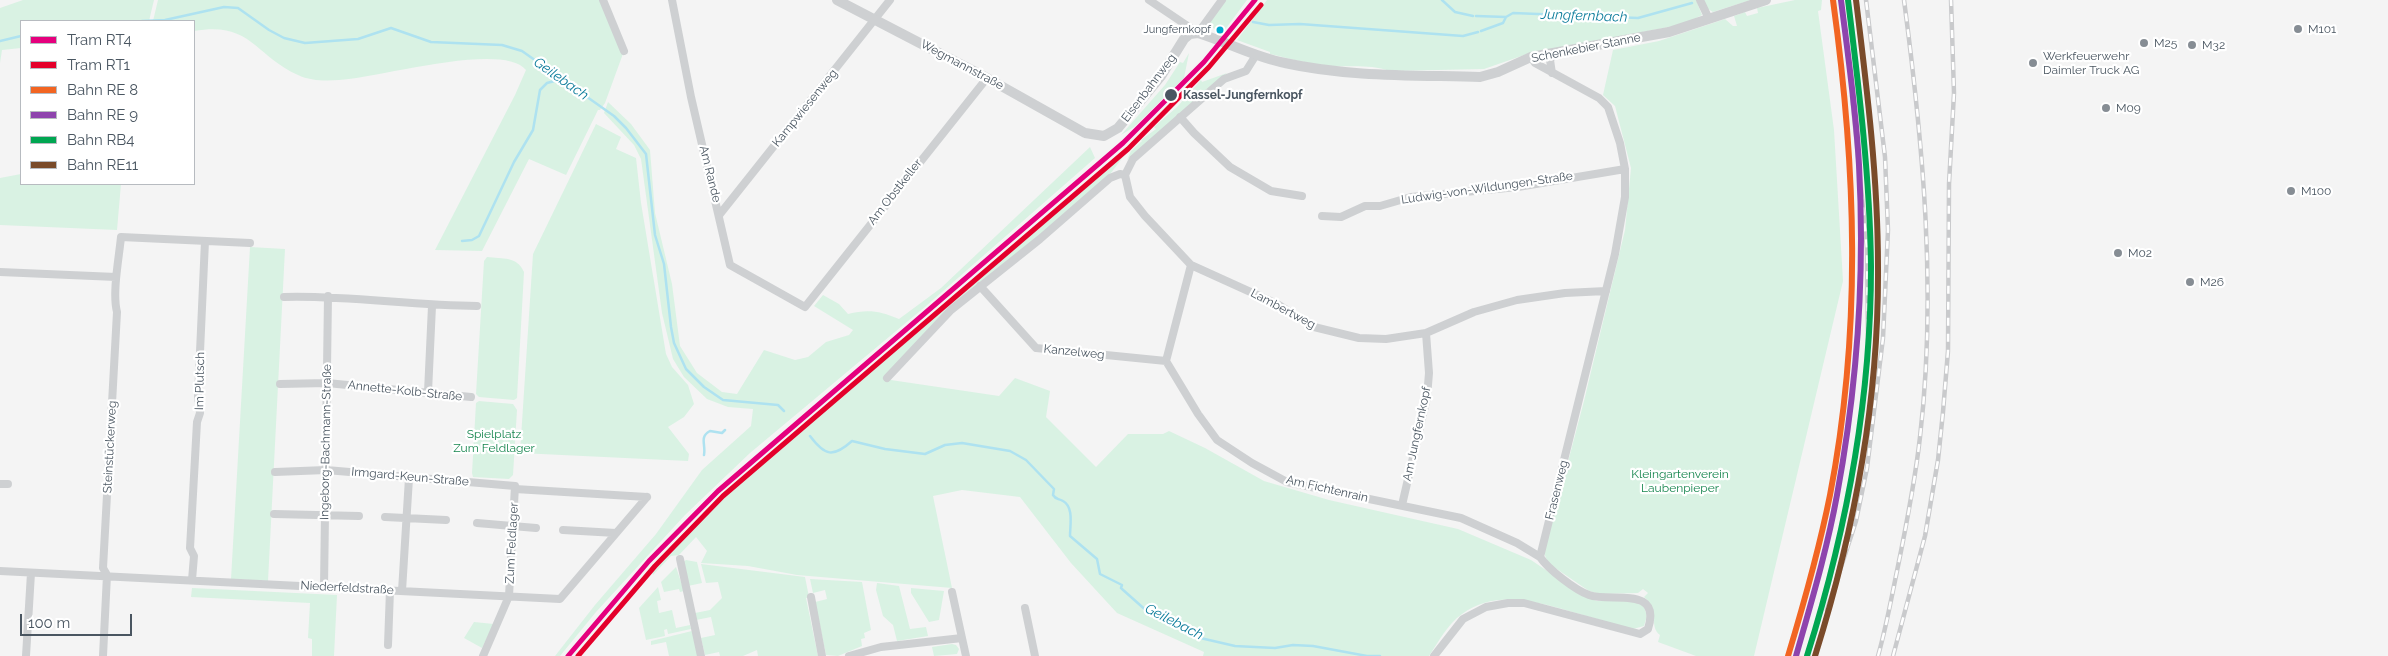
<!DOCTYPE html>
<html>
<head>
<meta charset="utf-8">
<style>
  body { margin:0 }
  #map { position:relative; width:2388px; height:656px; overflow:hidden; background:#f4f4f4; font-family:Raleway,sans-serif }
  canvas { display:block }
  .legend { position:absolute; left:20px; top:20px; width:175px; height:165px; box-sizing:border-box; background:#fff; border:1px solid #b7bbc0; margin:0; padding:6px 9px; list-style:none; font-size:15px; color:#4a5661 }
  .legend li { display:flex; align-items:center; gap:10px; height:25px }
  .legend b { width:25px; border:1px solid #b7bbc0 }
  .scale { position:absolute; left:20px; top:614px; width:112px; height:22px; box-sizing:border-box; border:2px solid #4a5661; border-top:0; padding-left:6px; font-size:15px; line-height:18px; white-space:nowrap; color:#4a5661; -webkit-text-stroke:4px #fff; paint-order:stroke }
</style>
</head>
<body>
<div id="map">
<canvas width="2388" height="656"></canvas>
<ul class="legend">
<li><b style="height:6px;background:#e5007d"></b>Tram RT4</li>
<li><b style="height:6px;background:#e4002b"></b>Tram RT1</li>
<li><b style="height:6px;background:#f26522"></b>Bahn RE 8</li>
<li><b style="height:6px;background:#8e44ad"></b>Bahn RE 9</li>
<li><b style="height:6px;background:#00a651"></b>Bahn RB4</li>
<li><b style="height:6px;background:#7a4b2a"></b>Bahn RE11</li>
</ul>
<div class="scale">100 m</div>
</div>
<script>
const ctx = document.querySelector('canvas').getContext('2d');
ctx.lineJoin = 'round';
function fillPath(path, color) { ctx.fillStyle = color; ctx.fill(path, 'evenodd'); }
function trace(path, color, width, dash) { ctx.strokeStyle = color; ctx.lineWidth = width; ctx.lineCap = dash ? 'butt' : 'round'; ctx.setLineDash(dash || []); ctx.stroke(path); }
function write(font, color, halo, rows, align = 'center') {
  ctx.font = font + ' Raleway,sans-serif'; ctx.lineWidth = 4.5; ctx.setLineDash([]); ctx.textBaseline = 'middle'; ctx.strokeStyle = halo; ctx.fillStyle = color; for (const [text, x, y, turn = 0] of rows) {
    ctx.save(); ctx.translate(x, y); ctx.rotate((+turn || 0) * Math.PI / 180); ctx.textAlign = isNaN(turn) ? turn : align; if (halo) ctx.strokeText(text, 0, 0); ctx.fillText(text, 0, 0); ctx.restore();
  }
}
fillPath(new Path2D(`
  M23 0H154L149 21H21V48L2 50 0 63V8Z
  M158 0H603L624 51 605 103 600 110H598L566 175 529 159 482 251 435 250 515 95 526 70C502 41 375 79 339 80 326 81 310 81 298 75 254 55 251 21 194 31V21H153Z
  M1226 0H1247L1224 31 1219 28 1217 30 1211 27 1210 22Z
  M1267 0H1696L1702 15 1685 24 1530 53 1484 69 1390 71C1371 64 1351 67 1332 66 1311 64 1290 59 1270 54V52L1237 40Z
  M1703 0H1751L1713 12 1708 9Z
  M1795 0H1822L1821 10 1818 11 1834 130 1843 281 1754 656H1696L1658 642 1660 635C1648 626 1661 611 1644 597L1648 593 1643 589 1638 593 1601 594 1589 591 1548 563 1544 553 1584 401 1625 230 1631 168 1615 106 1603 95 1613 50 1659 41 1725 19 1733 26H1737L1734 16 1745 12 1747 16 1758 13 1757 8Z
  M1189 53 1184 78 1134 127 1121 135 1165 85 1180 62 1183 63Z
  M1227 73 1127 160 1131 151 1142 141 1141 140 1156 129 1154 127 1177 107 1201 80 1202 82Z
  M608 102 631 124 650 150 655 213 672 284 680 346 697 373 722 392 737 394 764 350 795 360 808 357 826 342 849 335 853 330 814 306 823 295 839 304 848 314C868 309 880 311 899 319L941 288 1090 147 1095 158 926 306 750 453 685 515 596 612 560 656H555L595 605 656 534 702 470 751 426 753 409 728 407 707 399 684 377 673 359 662 313 641 159 634 145 604 113Z
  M596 124 621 137 616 149 636 158 641 203 666 354 672 367 688 385 694 404 684 417 668 427 689 454 688 461 520 453 533 254Z
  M1126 153 1108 177 1014 258 980 282 884 379 999 396 1015 378 1050 391 1046 417 1096 467 1128 434H1163L1169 431 1205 448 1264 481 1329 500 1458 529 1531 560 1586 597 1597 601H1634L1644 606 1647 616 1644 626 1633 629C1611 623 1590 617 1569 611 1533 601 1495 590 1462 614 1447 625 1439 641 1429 656H1203L1204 652 1117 613 1071 563 1020 497 962 490 933 496 952 588 797 575 748 566 701 563 707 551 696 537 679 555 671 556 653 575 651 571 699 520 750 473 924 327Z
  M21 174V184H121L117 230 0 225V178Z
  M250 247 285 249 268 581 231 579Z
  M487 257C503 259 517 256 524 272L517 398 514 400 479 397 476 394 484 261Z
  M479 401 513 404 517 410 513 475 509 479 473 477 472 473 476 403Z
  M686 560 697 562 702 583 688 586 683 562Z
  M701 564 805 577 809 597 806 598 818 656H758L757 650 743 656H720L719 652 705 655 701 638 715 635 711 617 696 620 695 613 710 610 722 598 718 582 706 583Z
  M676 567 684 591 680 592 679 589 664 592 661 582Z
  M810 579 862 582 871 630 864 633 865 638 861 639 862 646 838 656 826 655 815 602 827 599 825 590 813 593Z
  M877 583 899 586 910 629 926 627 928 636 897 641 893 625 883 616 876 590Z
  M658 587 661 600 657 601 659 613 672 610 676 628 690 625 691 629 668 634 667 629 664 630 665 636 646 640 639 608Z
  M192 588 337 595 334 656H312V639L308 638 310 603 191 597Z
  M911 588 944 591 939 620 929 622 911 593Z
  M474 622 494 624 482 648 464 638Z
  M692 631 698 656H669L666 642 651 645V641Z
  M952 644 956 645 959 649 957 654 934 656 932 647Z`), '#d9f2e3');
trace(new Path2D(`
  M1442 0 1455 12 1473 16
  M1476 16 1506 17 1513 13 1638 18 1692 3
  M142 21 165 20 224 7 238 8 269 30 284 38 305 43 358 39 391 28 431 42 502 45 522 51 614 116 626 128 646 154 655 235 664 264 671 327 674 343 686 369 704 387 723 400 778 405 784 411
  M1253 22 1269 25 1300 24 1463 36 1478 32
  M1481 31 1503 23 1506 17
  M0 41 21 36
  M462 241 472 240 479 236 514 162 533 130 540 90 547 83 562 79
  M810 436C825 456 833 458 852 441L885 449 925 454 945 445 962 443 1010 451 1026 460 1054 489 1053 495C1056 500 1058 498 1063 501 1074 507 1070 525 1070 536L1097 559 1100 574 1122 585 1121 588
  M704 455C706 444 699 437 710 431L722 433 725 430
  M1122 589 1149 613 1196 637 1235 646 1275 648 1293 645 1313 646 1367 656H1380`), '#aee2f0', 2.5);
trace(new Path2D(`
  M603 0 624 51
  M672 0 691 97 730 265 805 307 987 78
  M1149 0 1198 33 1222 0
  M1700 0 1709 19
  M1256 55 1246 71 1224 79 1133 159 1125 175 1130 197 1145 216 1191 265 1277 304 1314 327 1359 338 1386 339 1426 333 1474 312 1517 300 1565 293 1606 291
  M1552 73 1550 60 1554 53
  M1180 117 1194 133 1230 167 1271 191 1302 196
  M720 214 890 0
  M1322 216 1341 217 1365 206H1380L1411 197 1518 187 1625 169
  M1191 265 1166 361 1198 414 1217 440 1252 463 1287 482 1461 518 1517 543 1540 557
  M0 272 116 277
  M980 286 1036 348 1166 361
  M284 297C348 295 412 306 477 306
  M887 378 951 310 1040 239 1110 178 1120 174 1125 175
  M280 384 327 383 471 397
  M428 392 432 306
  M275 472 326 470 515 486 509 596 483 656
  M0 484H8
  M515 489 647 497
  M1402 505 1427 397 1429 373 1426 333
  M274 514 359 516
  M385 517 446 520
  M477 523 536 528
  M563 530 616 533
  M680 559 701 656
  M0 571 560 599 647 497
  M192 580 194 556 190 548 197 422 200 413 198 396 205 241
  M324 587 328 296
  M402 591 409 478
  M952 592 962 638
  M811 597 822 656
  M1025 608 1035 656
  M388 645 390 590
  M26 656 31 573
  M103 656 107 575 103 568 117 312C112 293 119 258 121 237L250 243
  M849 656 881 647 962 638 966 656
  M1434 656 1463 619 1486 607 1508 603H1524L1640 634 1648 629C1662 585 1612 603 1589 595 1575 590 1548 569 1540 557L1615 254 1625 197V169L1620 143 1608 107 1599 98 1535 63 1531 57`), '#ced0d2', 8);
trace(new Path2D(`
  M837 0 987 78 1085 133 1104 136 1118 128 1161 76 1184 39 1190 34 1198 33C1227 42 1254 57 1285 63 1348 77 1415 75 1480 77L1498 72 1531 57 1669 32 1766 0`), '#ced0d2', 10);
const rail = new Path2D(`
  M1852 96 1867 249 1868 343
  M1827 610 1856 521 1867 468 1883 338 1888 230 1885 157 1866 0
  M1878 656C1886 628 1891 600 1897 571 1906 527 1915 482 1920 437 1937 292 1923 144 1904 0
  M1893 656 1925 536 1938 460 1943 412 1948 351 1949 184 1954 93 1951 0`);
trace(rail, '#c9cacc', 4.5);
trace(rail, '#fff', 2.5, [8]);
trace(new Path2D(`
  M1788 656C1804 603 1819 550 1830 495 1862 329 1856 167 1833 0`), '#f26522', 6);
trace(new Path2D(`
  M1796 656C1811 603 1827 550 1837 495 1857 387 1865 275 1859 165 1856 110 1848 55 1841 0`), '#8e44ad', 6);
trace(new Path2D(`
  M1807 656C1847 529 1871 400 1871 267 1870 177 1859 89 1848 0`), '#00a651', 6);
trace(new Path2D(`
  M1815 656C1855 529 1879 400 1878 267 1878 177 1867 89 1856 0`), '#7a4b2a', 6);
trace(new Path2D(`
  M568 656 649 561 718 491 1123 143 1204 62 1255 0`), '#e5007d', 5);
trace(new Path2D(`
  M578 656 655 566 723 496 1128 149 1209 67 1261 5`), '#e4002b', 5);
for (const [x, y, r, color] of [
  [2298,29,5,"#868d94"],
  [1220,30,4.5,"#00a9ce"],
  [2144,43,5,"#868d94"],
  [2192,45,5,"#868d94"],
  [2033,63,5,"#868d94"],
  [1171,95,7,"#4a5661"],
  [2106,108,5,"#868d94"],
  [2291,191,5,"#868d94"],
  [2118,253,5,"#868d94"],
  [2190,282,5,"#868d94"]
]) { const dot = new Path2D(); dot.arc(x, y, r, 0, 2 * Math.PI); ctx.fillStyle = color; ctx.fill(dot); trace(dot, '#fff', 2); }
write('11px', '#4a5661', '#fff', [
  ["Jungfernkopf",1211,30]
], 'right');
write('12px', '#4a5661', '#fff', [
  ["M101",2308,29],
  ["M25",2154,43],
  ["M32",2202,45],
  ["Werkfeuerwehr",2043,56],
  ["Daimler Truck AG",2043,70],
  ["M09",2116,108],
  ["M100",2301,191],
  ["M02",2128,253],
  ["M26",2200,282]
], 'left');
write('12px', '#4a5661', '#fff', [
  ["Schenkebier Stanne",1586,48,-11],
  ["Wegmannstraße",962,65,28],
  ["Eisenbahnweg",1149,88,-53],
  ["Kampwiesenweg",805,108,-51],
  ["Am Rande",710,174,76],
  ["Ludwig-von-Wildungen-Straße",1487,188,-8],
  ["Am Obstkeller",895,192,-52],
  ["Lambertweg",1283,309,28],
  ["Kanzelweg",1074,352,6],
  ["Im Plutsch",200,381,-89],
  ["Annette-Kolb-Straße",405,391,6],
  ["Am Jungfernkopf",1417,434,-78],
  ["Ingeborg-Bachmann-Straße",326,442,-89],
  ["Steinstückerweg",110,447,-87],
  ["Irmgard-Keun-Straße",410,477,5],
  ["Am Fichtenrain",1327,489,13],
  ["Frasenweg",1557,490,-76],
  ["Zum Feldlager",512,543,-87],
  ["Niederfeldstraße",347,588,3]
]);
write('bold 12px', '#4a5661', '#fff', [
  ["Kassel-Jungfernkopf",1183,95]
], 'left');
write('12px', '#17864f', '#fff', [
  ["Spielplatz",494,434],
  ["Zum Feldlager",494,448],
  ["Kleingartenverein",1680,474],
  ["Laubenpieper",1680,488]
]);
write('italic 14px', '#0c7c9b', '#fff', [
  ["Jungfernbach",1584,16,2],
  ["Geilebach",561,79,35],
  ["Geilebach",1174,622,27]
]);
</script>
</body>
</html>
